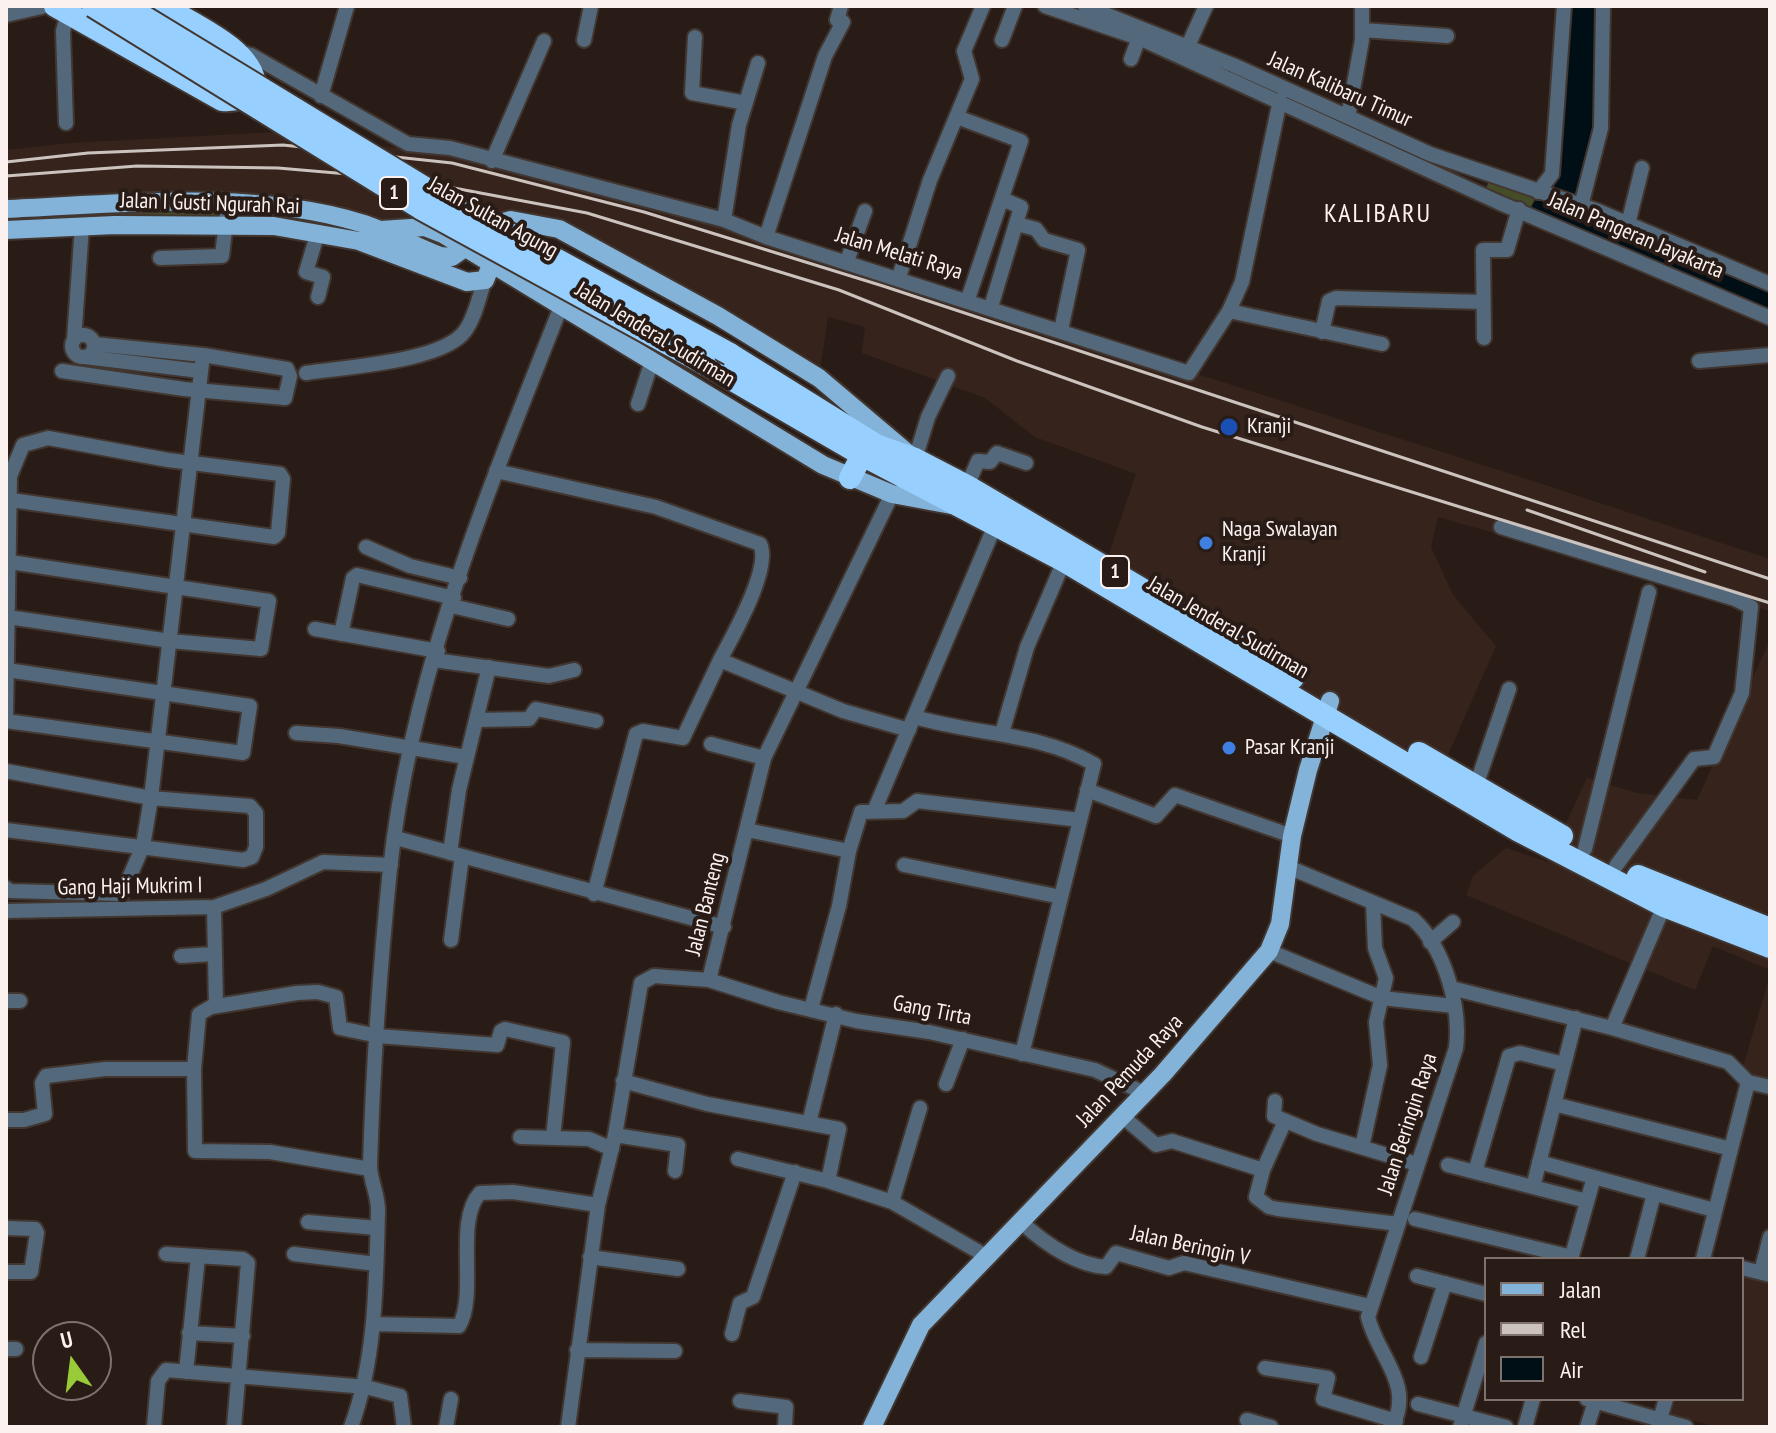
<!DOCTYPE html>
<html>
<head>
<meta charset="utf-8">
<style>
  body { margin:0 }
  #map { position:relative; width:1776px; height:1433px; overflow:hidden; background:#291c17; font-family:"PT Sans Narrow",sans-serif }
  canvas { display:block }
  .frame { position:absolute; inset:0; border:8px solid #fbf2ef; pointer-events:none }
  .legend { position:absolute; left:1484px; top:1257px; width:260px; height:144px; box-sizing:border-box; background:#291c17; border:2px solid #7d726d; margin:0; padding:10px 14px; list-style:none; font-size:24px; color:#fbf2ef }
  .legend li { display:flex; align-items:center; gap:16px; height:40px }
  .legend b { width:40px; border:2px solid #7d726d }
  .north { position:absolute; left:32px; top:1321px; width:80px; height:80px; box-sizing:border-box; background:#291c17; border:2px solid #7d726d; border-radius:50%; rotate:346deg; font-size:22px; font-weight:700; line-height:32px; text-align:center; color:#fbf2ef }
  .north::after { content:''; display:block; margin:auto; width:28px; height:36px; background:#98cb37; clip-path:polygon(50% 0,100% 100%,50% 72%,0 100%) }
</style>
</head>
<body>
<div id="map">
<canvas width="1776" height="1433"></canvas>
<div class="frame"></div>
<ul class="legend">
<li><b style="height:10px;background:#84b3d9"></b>Jalan</li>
<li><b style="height:10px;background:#ccc3bf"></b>Rel</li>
<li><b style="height:22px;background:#000e16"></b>Air</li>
</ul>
<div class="north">U</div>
</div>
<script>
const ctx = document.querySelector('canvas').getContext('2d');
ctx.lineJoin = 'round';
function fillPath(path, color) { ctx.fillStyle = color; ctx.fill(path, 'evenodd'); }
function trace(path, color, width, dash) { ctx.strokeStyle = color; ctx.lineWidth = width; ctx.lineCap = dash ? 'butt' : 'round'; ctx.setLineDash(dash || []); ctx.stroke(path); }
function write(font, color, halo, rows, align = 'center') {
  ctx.font = font + ' "PT Sans Narrow",sans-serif'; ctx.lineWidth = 8; ctx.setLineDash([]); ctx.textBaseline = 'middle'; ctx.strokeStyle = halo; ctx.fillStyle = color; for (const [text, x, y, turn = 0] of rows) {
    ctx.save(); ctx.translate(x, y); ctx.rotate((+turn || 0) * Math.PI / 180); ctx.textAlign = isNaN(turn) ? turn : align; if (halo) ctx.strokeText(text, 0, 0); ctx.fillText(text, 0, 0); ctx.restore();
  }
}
fillPath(new Path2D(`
  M277 132 452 155 624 197 990 308 1536 482 1770 559V611L1438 517 1431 547 1453 595 1496 646 1440 773 1105 566 1136 474 1035 437 985 398 862 353 865 327 828 317 819 378 765 344 527 223 467 249 269 206 6 209V150L70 143Z
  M1770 640V970L1713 946 1695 990 1466 895 1473 876 1506 848 1548 862 1587 778 1637 793 1697 800Z
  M1770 976V1095L1737 1086Z
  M1742 1277 1770 1284V1427H1716L1671 1414 1675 1399H1742Z`), '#36241c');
fillPath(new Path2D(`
  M1496 179 1538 192 1528 213 1484 195 1488 183Z
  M228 204 224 224 6 230V209Z`), '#444d27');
fillPath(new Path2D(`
  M1564 6H1603V106L1581 206 1770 284V318L1528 213 1552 174Z`), '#000e16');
const minor = new Path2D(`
  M1045 6 1139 38 1500 203 1770 318
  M1085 6 1233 65 1430 154 1598 211 1770 284
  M6 15 46 6
  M1362 30 1447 36
  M695 37 692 93 746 103
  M584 40 591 6
  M1002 40 1015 6
  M1187 48 1206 6
  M239 52 251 55 408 144 450 148 724 220 766 237 1189 373 1229 311 1242 282 1280 100
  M1131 59 1139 38
  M321 96 347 6
  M957 117 1021 141 968 299
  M1348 117 1362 40V6
  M66 123 63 31 68 14
  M492 161 544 41
  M1538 192 1552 174 1564 6
  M1581 206 1601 128 1603 6
  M724 220 739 125 758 63
  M1017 224 1036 229 1044 240 1078 250 1061 330
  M1628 224 1642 168
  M318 232 306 272 323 277 318 297
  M766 237 825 56 843 22 837 20 841 6
  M160 258 222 256 228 204
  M847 261 865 211
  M899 277 930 180 972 79 964 51 983 6
  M991 307 1021 207 1002 199
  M1229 311 1382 344
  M1322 332 1329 301 1336 298 1483 302
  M72 346a11 11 0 1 1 22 0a11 11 0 1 1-22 0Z
  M1484 338 1483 250H1507L1519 209
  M74 340 82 226
  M85 357 200 371
  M1699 361 1770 355
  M62 371 184 389 285 398 290 376 287 369 203 355 94 344
  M306 373C343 367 443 362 465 331 475 318 479 296 485 280
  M638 404 651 364
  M915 459 928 417 948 376
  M496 471 656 507 760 544C772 568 732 637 720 660L843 711 909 730
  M967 486 978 461 990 462 997 453 1026 463
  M1501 527 1735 599 1751 607 1742 693 1714 757 1694 759 1616 866
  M366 547 410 566 460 578
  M452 606 508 619
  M8 617 170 641 261 649 269 601 10 562
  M315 629 438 651
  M341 634 353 578 357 575 454 598
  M434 660 549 676 574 670
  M6 715 10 476 23 445 48 438 168 460 280 474 283 479 278 533 274 537 11 500
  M915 717C975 735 1038 732 1094 764L1022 1054
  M476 720 489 667
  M6 721 243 753 250 706 7 670
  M296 733 339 736 466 757
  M1002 733 1027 647 1064 561
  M711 744 764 758
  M6 771 151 798 250 806 256 813V847L252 857 243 860 6 830
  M1476 786 1509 689
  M1087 790 1156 816 1175 795 1292 836
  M875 809 996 523
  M747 830 849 851 861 812 903 811 917 801 1080 820
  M396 838 724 927
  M1585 849 1649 592
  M450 853 459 790 476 720 529 719 536 709 596 721
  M904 865 1061 897
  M1288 867 1413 919C1445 948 1461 1007 1456 1048L1368 1317C1377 1356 1415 1384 1392 1427
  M6 888 10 891 122 894 143 846 151 798 203 355
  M594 894 636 734 643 731 683 738 720 660
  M214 907 216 1006
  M6 911 214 907 266 889 323 862 391 865
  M451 940 462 856
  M1430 942 1453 922
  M1269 951 1382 998 1454 1006
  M181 956 213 954
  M709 980 778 1002 856 1021 929 1032 1095 1070 1144 1093
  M1451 988 1612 1028 1728 1062 1748 1082
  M6 1001H20
  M811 1009 839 906 849 851
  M1612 1028 1664 906
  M194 1069 195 1151 270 1152 370 1169
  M623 1081 707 1104 839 1129 828 1181
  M1748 1082 1770 1087
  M946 1084 963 1039
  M1275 1101 1274 1116 1317 1134 1417 1164
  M1554 1104 1731 1149
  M1122 1116 1156 1145 1172 1141 1263 1170
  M6 1120H24L45 1114 42 1083 46 1076 105 1069H194L199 1014 211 1007 297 993 318 992 336 997 340 1028 378 1036 497 1045 501 1031 505 1029 563 1042 553 1138
  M1285 1121 1263 1170 1256 1197 1269 1207 1278 1209 1398 1224
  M809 1123 836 1014
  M615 1135 678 1145 675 1171
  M520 1137 589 1139 612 1149
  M1362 1147 1380 1065 1376 1022 1386 978 1375 948 1373 903
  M738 1159 828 1181 892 1202 986 1256
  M1539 1162 1714 1210
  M1448 1165 1587 1201
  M1475 1172 1509 1056 1520 1053 1564 1064
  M1533 1187 1576 1018
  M892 1202 920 1108
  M1415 1219 1572 1257
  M1020 1221C1043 1242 1074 1265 1106 1267L1116 1253 1169 1268 1184 1263 1370 1306
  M308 1222 377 1228
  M6 1228 35 1229 37 1233 31 1272H6
  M166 1254 243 1259 248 1263 234 1427
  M294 1254 376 1264
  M590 1257 678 1269
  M1571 1259 1594 1177
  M1637 1259 1654 1194
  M1703 1259 1748 1082
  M1742 1268 1770 1275
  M1761 1272 1770 1237
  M1417 1276 1486 1294
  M373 1324 459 1326C478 1294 454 1221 480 1193L513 1192 598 1205
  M189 1333 243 1336
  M732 1334 740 1303 753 1297 795 1172
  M6 1349H16
  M577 1350 675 1351
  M1421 1357 1445 1283
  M1265 1368 1328 1378 1323 1399 1396 1421
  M186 1372 198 1257
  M1587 1399 1686 1427
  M740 1401 786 1407 785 1427
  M1418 1404 1506 1427
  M1247 1420 1271 1427
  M1658 1426 1666 1399
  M154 1427 158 1381 166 1370 366 1387 400 1396 404 1427
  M351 1427C376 1359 376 1284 378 1212 379 1196 370 1181 370 1165 373 1066 380 967 390 869 411 674 489 489 560 309
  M446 1427 451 1399
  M568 1427 598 1205 615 1135 641 983 654 976 709 980 764 758 892 494
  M1460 1427 1486 1343
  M1525 1427 1533 1399
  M1587 1427 1595 1402`);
const major = new Path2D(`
  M6 209C119 204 251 189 361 223 387 231 414 246 440 256L452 257 500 223 511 220 559 229 718 316 819 378 910 455
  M6 230 115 225 274 226 359 241 467 282 485 280 494 258
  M381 230 425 227 443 234 823 465 892 494 951 505
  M872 1427 921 1325 1163 1074 1269 951 1280 924 1292 836 1308 770 1330 701`);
const highway = new Path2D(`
  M55 6 222 100C237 101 246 98 255 85 252 48 191 24 164 6
  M730 354 878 446 915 459 967 486 1293 678
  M705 364 862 455 1064 561 1519 831 1664 906 1770 947
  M850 478 862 455
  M1419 753 1562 836
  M1638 876 1770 929`);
trace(minor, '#423631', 18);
trace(major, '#423631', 22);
trace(highway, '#423631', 26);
trace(minor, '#53697b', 14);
trace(major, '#84b3d9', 18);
trace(highway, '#97d0ff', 22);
trace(new Path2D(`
  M6 162 88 153 283 145 452 163 644 212 883 286 1770 579
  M6 176 137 166 278 168 406 179 587 213 839 290 1017 361 1202 427 1770 603
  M1527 510 1705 572`), '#ccc3bf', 3);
const highwayBridge = new Path2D(`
  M93 6 420 208 705 364
  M126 6 425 188 730 354`);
trace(highwayBridge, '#423631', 26, []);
trace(highwayBridge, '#97d0ff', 22);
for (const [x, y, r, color] of [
  [1229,427,10,"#1a4fb4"],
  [1206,543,8,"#3f7fe0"],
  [1229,748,8,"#3f7fe0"]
]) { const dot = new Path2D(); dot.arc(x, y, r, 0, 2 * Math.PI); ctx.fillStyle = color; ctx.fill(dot); trace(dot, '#291c17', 3); }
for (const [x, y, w] of [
  [394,193,28],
  [1115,572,28]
]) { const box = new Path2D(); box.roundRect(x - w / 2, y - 16, w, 32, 6); ctx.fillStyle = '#291c17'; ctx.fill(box); trace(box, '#fbf2ef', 2); }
write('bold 20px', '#fbf2ef', null, [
  ["1",394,193],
  ["1",1115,572]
]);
write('22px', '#fbf2ef', '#291c17', [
  ["Jalan Kalibaru Timur",1340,90,24],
  ["Jalan I Gusti Ngurah Rai",210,204,2],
  ["Jalan Sultan Agung",493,218,29],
  ["Jalan Pangeran Jayakarta",1636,236,23],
  ["Jalan Melati Raya",899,254,17],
  ["Jalan Jenderal Sudirman",655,335,31],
  ["Jalan Jenderal Sudirman",1228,628,30],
  ["Gang Haji Mukrim I",130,887,-1],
  ["Jalan Banteng",706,904,-76],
  ["Gang Tirta",932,1011,11],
  ["Jalan Pemuda Raya",1130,1071,-47],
  ["Jalan Beringin Raya",1408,1124,-72],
  ["Jalan Beringin V",1190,1246,12]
]);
write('22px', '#fbf2ef', '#291c17', [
  ["Kranji",1247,427],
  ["Naga Swalayan",1222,530],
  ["Kranji",1222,555],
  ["Pasar Kranji",1245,748]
], 'left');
ctx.letterSpacing = '2px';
write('26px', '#fbf2ef', '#291c17', [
  ["KALIBARU",1378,215]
]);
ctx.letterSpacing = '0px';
</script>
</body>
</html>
